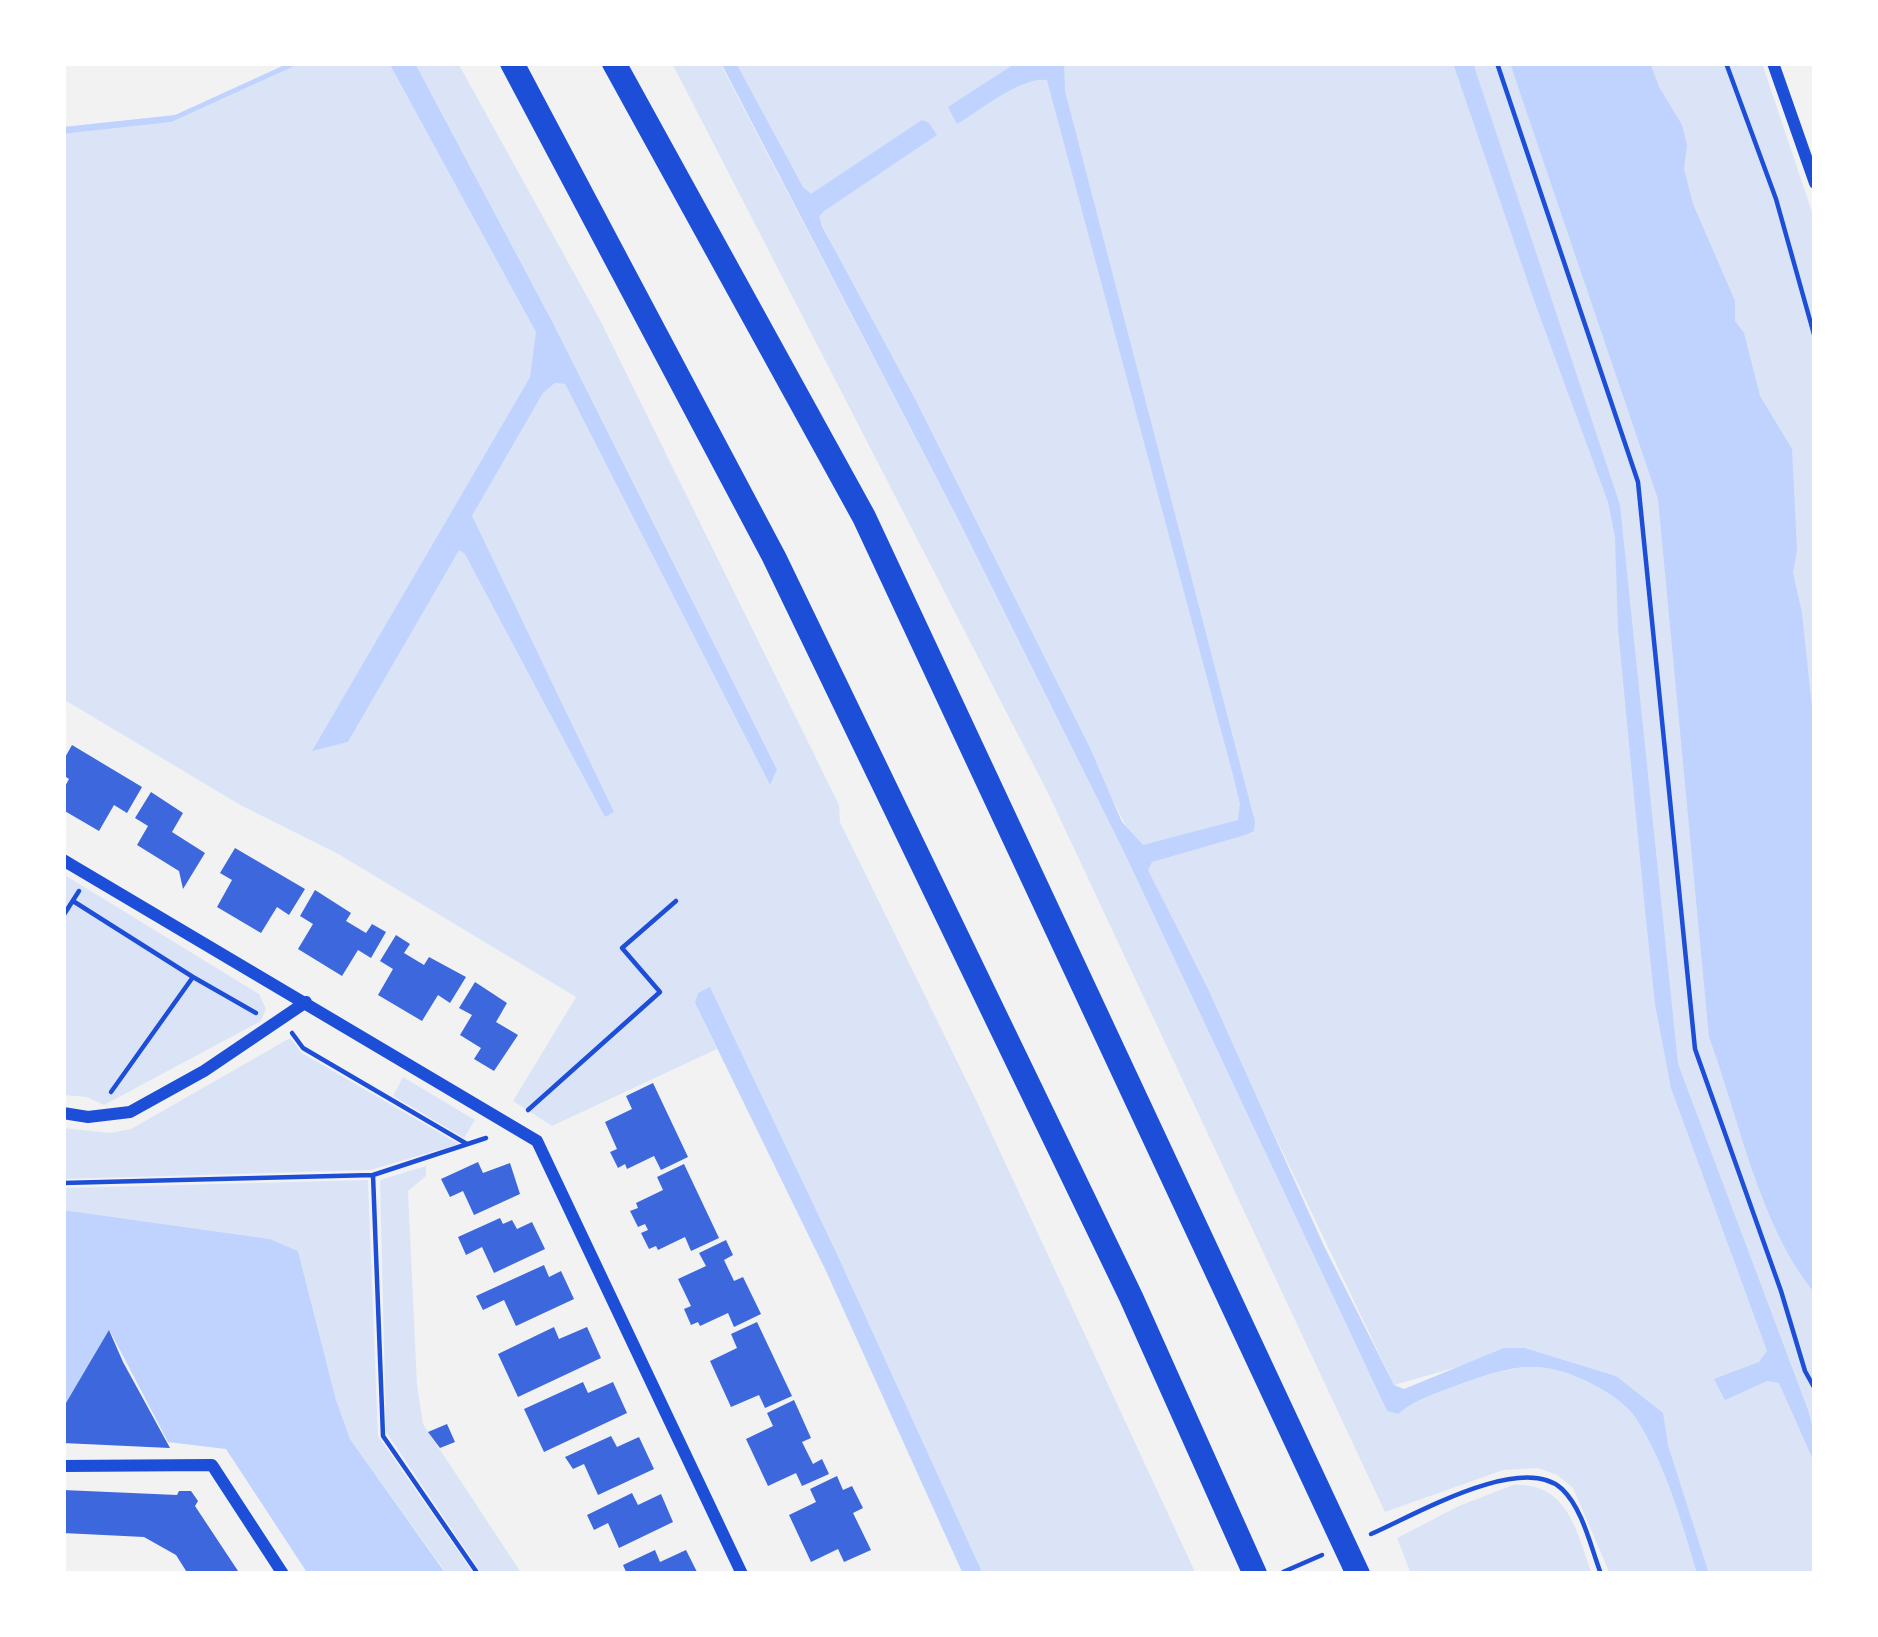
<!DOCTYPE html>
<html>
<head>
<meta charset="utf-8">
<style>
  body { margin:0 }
  #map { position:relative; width:1878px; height:1637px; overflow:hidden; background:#f2f2f2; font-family:Roboto,sans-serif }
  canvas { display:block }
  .frame { position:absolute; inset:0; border:66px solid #fff; pointer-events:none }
</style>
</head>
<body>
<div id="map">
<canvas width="1878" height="1637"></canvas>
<div class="frame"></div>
</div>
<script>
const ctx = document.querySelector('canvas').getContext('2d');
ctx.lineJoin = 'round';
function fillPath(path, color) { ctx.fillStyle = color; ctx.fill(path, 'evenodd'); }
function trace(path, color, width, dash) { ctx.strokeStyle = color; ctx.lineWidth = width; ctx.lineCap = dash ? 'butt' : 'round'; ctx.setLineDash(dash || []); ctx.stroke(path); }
fillPath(new Path2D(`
  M301 63H389L537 332 530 377 313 750 348 742 454 557 459 549 465 554 474 527 472 516 543 393 555 383 565 384 769 783 777 768 554 325 415 63H458L600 320 813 752 839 805 840 822 976 1100 1196 1574H983L837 1254 710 988 695 1003 717 1049 552 1126 513 1101 576 997 340 855 242 806 63 699V134L173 122Z
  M672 63H720L960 523 1124 852 1387 1411 1398 1414C1416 1400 1434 1394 1455 1386 1516 1364 1544 1356 1603 1390 1616 1398 1629 1407 1637 1420 1666 1466 1682 1523 1697 1574H1610L1573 1488 1557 1475 1538 1468 1503 1470 1385 1512 1048 793Z
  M733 63H1762L1815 221V1574H1708L1668 1445 1616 1376 1525 1348 1394 1385 1148 870 803 187Z
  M63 874 259 994 266 1009 261 1021 104 1105 87 1097 63 1095Z
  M290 1038 302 1053 459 1144 370 1170 63 1179V1128L110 1133 131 1129Z
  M403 1077 475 1120 464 1138 393 1096Z
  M426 1166V1176L408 1191 417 1385 423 1424 522 1574H482L386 1432 380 1180Z
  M368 1180 378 1436 474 1574H447L350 1439 336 1400 298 1251 270 1239 63 1210V1188Z
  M1513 1485C1568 1482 1577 1532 1592 1574H1411L1397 1538 1459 1506Z`), '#dbe4f7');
fillPath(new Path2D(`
  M289 63H301L172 122 63 134V127L175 115Z
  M389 63H415L554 325 777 769 770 785 565 384 555 383 543 393 472 516 614 812 605 817 465 554 459 550 348 742 312 751 530 377 536 332Z
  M721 63H736L803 187 811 194 922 120 929 123 937 135 824 211 819 216 822 226 916 401 1090 748 1122 822 1143 845 1238 820 1240 804 1233 775 1047 80C1020 77 981 110 957 124L948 107 1016 63H1064L1065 91 1255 822 1254 831 1245 835 1152 862 1148 870 1208 989 1324 1246 1394 1385 1404 1389 1504 1348H1525L1616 1376 1663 1413 1668 1445 1709 1574H1697C1682 1523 1666 1466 1637 1420 1629 1407 1616 1398 1603 1390 1544 1356 1515 1364 1455 1386 1434 1394 1415 1400 1398 1414L1387 1411 1124 852 960 523Z
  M1453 63H1473L1620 505 1678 1064 1808 1410 1815 1436V1464L1779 1383 1767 1381 1725 1400 1714 1379 1759 1362 1767 1351 1671 1088 1655 1004 1645 910 1618 629 1615 537 1608 502 1535 303Z
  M1510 63H1650L1659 87 1682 125 1687 145 1684 169 1693 204 1735 301V321L1744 333 1760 396 1792 449 1797 550 1793 573 1802 613 1815 736V1293C1761 1230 1738 1115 1709 1037L1658 499Z
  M710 987 837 1254 983 1574H963L826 1271 695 1003 698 993Z
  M63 1210 270 1239 298 1251 336 1400 350 1439 446 1574H308L226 1449 168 1442 110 1331 63 1408Z`), '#bfd3fe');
fillPath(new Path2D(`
  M72 745 142 787 127 813 114 805 99 831 63 810V790L69 779 63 775V761Z
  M151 792 183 813 172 832 205 853 183 889 179 871 137 845 148 826 135 818Z
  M235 848 305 889 289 915 277 907 261 933 217 907 232 880 220 873Z
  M315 890 351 913 346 921 366 933 372 924 386 932 371 958 358 950 342 976 298 949 313 924 300 916Z
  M396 935 410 944 404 953 424 965 429 957 466 977 450 1003 438 995 422 1021 378 995 393 969 380 961Z
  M475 982 507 1003 496 1022 518 1035 494 1071 474 1059 481 1048 460 1035 472 1015 459 1008Z
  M653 1083 688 1157 661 1170 654 1156 627 1169 625 1164 618 1168 610 1152 617 1149 605 1122 632 1109 626 1096Z
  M478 1162 483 1173 510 1163 520 1194 474 1215 463 1191 450 1197 441 1179Z
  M684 1164 719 1238 691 1251 685 1237 658 1250 656 1246 649 1249 641 1233 648 1230 645 1224 638 1227 630 1211 638 1208 636 1203 663 1190 657 1177Z
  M500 1218 503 1224 512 1220 517 1229 532 1222 545 1249 494 1273 482 1247 466 1255 458 1237Z
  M726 1240 733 1255 724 1260 734 1281 743 1277 761 1314 734 1327 728 1313 700 1326 698 1322 691 1325 684 1309 691 1306 678 1279 706 1266 699 1253Z
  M544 1265 549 1277 561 1271 574 1299 516 1326 504 1300 483 1310 476 1296Z
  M757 1322 792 1396 765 1408 759 1395 731 1407 710 1361 737 1348 731 1334Z
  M554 1327 559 1339 587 1327 601 1358 518 1397 498 1354Z
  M109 1330 123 1362 170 1448 63 1443V1408Z
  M583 1382 588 1393 613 1382 627 1413 544 1452 524 1409Z
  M794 1400 811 1438 802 1442 813 1464 822 1459 829 1474 802 1486 796 1473 768 1486 746 1439 773 1426 767 1413Z
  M447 1424 455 1442 440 1448 428 1432Z
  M611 1436 617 1447 639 1437 654 1469 598 1495 584 1464 573 1469 565 1457Z
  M837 1476 843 1490 852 1486 863 1508 853 1513 871 1550 844 1562 838 1549 811 1562 789 1515 816 1502 810 1489Z
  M63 1490 177 1495 179 1491H191L198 1501 195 1506 240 1574H188L176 1555 144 1537 63 1533Z
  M632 1493 638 1505 661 1494 673 1522 619 1548 608 1523 594 1530 587 1515Z
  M655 1550 660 1562 686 1550 698 1574H627L623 1565Z`), '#3d67dc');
trace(new Path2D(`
  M1497 63 1638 482 1695 1049 1781 1291 1805 1371 1815 1389
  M1726 63 1776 199 1815 338
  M73 901 193 977 111 1092
  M63 916 79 891
  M193 977 256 1013
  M292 1033 303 1048 467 1144
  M528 1110 660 992 622 948 676 901
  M373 1175 383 1436 478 1574
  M63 1183 373 1175 486 1138
  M1371 1534C1415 1515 1522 1452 1562 1489 1583 1509 1591 1548 1601 1574
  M1283 1572 1322 1555`), '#1d4ed8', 4.5);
trace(new Path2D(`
  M1773 63 1815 183
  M63 860 537 1141 742 1574
  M63 1113 88 1117 130 1112 204 1071 306 1002
  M63 1466 212 1465 283 1574`), '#1d4ed8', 12);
trace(new Path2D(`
  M512 63 774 557 1131 1297 1255 1574
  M614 63 864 517 1358 1574`), '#1d4ed8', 24);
</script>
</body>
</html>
